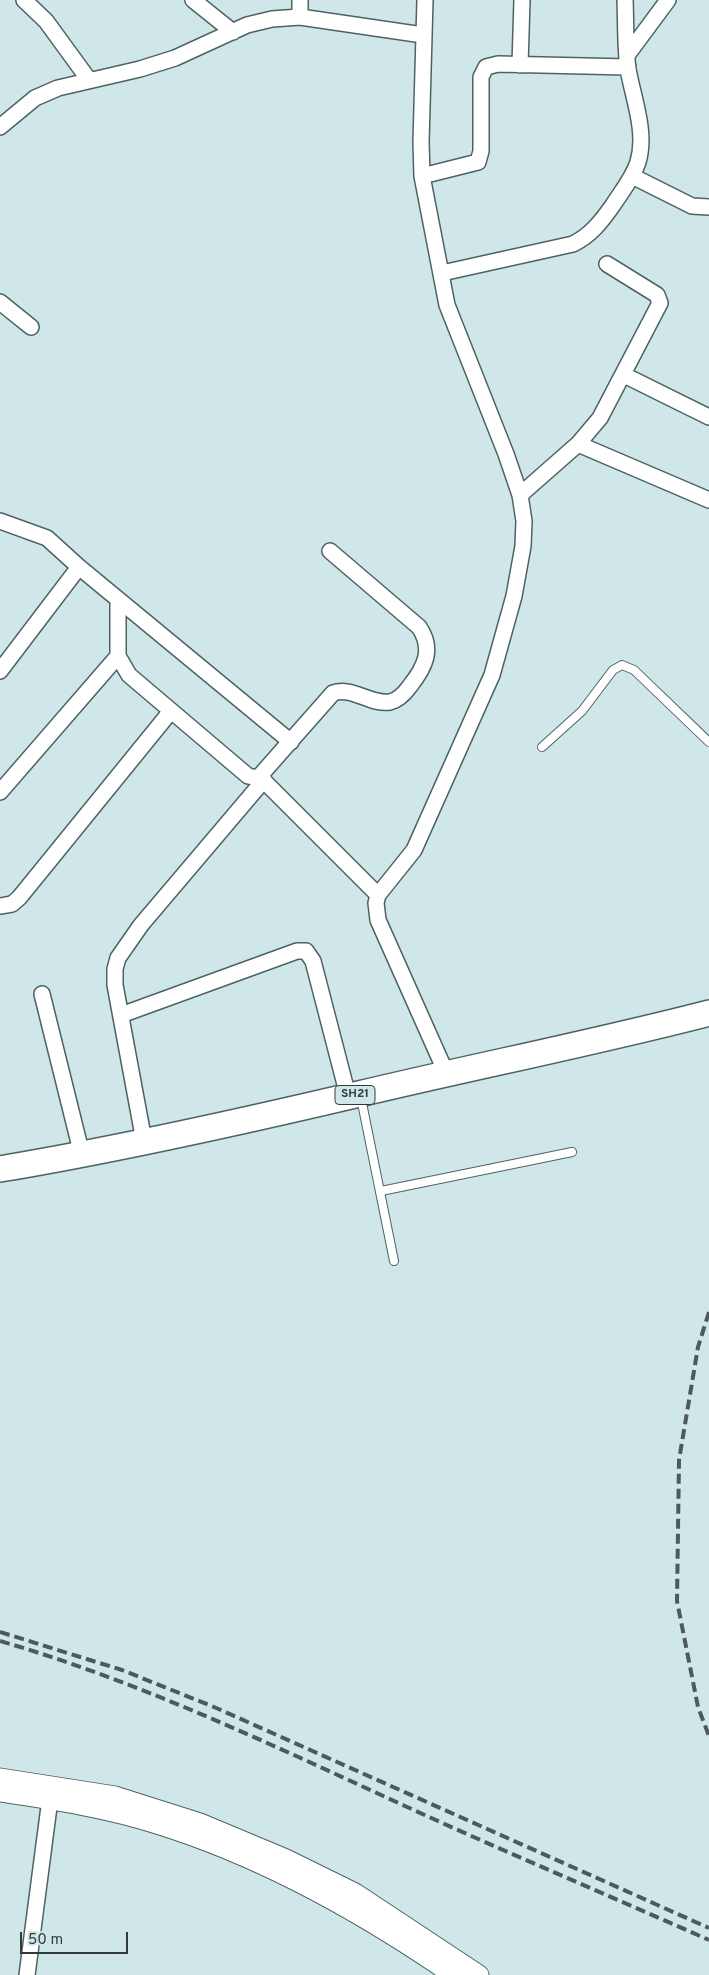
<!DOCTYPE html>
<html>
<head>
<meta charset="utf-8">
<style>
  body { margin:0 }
  #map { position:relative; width:709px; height:1975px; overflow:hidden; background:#d0e7e9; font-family:Overpass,sans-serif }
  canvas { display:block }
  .scale { position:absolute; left:20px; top:1932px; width:108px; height:22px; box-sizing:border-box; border:2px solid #323b3c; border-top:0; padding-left:6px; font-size:15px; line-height:18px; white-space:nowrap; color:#323b3c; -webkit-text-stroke:4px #d0e7e9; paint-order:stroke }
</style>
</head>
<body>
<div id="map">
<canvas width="709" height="1975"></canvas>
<div class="scale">50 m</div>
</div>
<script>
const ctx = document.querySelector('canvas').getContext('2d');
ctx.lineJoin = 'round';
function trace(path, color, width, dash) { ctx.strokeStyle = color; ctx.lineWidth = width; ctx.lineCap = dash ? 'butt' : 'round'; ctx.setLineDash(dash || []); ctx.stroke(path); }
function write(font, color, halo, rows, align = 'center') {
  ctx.font = font + ' Overpass,sans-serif'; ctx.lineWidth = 4; ctx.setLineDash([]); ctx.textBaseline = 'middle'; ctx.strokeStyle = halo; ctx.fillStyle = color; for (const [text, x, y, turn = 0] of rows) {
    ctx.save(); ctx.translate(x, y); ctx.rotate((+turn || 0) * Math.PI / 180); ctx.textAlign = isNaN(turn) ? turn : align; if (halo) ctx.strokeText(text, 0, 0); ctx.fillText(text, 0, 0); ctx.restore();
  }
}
const service = new Path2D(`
  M542 747 582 711 613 670 622 665 634 670 709 742
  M361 1098 394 1261
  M381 1191 572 1152`);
const minor = new Path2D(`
  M24 0 46 21 89 80
  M193 0 233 32
  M425 0 421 142 422 176 447 305 506 454 520 495 524 521 523 546 514 596 492 675 414 850 378 895 376 903 378 920 447 1075
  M300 17V0
  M628 54 668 0
  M520 65 522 0
  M0 127 35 98 58 88 140 69 175 58 247 25 272 19 300 17 423 35
  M422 176 478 162 481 151V77L486 67 498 64 628 67
  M632 176 692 206 709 207
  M442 273 573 244C591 235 601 222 613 205 622 191 633 178 638 162 647 132 633 98 628 69 625 46 626 22 625 0
  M0 302 31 327
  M624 375 709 417
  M578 444 709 500
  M520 495 578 444 600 418 660 303 657 295 607 264
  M0 521 47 538 79 567 291 742
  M118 599V656L129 675 248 776 258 778 333 693C352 686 370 705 390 702 399 700 405 693 410 686 425 667 434 649 419 627L330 551
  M0 671 79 567
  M260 777 378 895
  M0 792 118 656
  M0 906 12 904 19 898 171 711
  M42 994 82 1155
  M121 1015 297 951H306L313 961 348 1096
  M144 1141 115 985V969L118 958 141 925 264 780
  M27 1975 50 1799`);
const tertiary = new Path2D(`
  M0 1778 115 1796 200 1823 286 1859 355 1893 479 1975
  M0 1792C54 1800 108 1808 160 1825 265 1858 363 1913 453 1975`);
const primary = new Path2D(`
  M0 1169C120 1149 240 1122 359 1094 476 1066 593 1043 709 1013`);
trace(service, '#4e6264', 10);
trace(minor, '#4e6264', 18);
trace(tertiary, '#4e6264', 21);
trace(primary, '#4e6264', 28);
trace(service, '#fff', 8);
trace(minor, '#fff', 15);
trace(tertiary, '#fff', 19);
trace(primary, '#fff', 25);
trace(new Path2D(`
  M709 1312 698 1347 679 1460 677 1601 698 1707 709 1736
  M0 1632 122 1670 214 1707 709 1928
  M0 1641C141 1682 272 1745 405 1806 505 1852 608 1895 709 1940`), '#4d595a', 4, [10, 5]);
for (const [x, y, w] of [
  [355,1095,40]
]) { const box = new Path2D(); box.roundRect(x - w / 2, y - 9.5, w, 19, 4); ctx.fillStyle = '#d0e7e9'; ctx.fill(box); trace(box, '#323b3c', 1); }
write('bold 12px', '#323b3c', null, [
  ["SH21",355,1095]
]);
</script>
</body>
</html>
